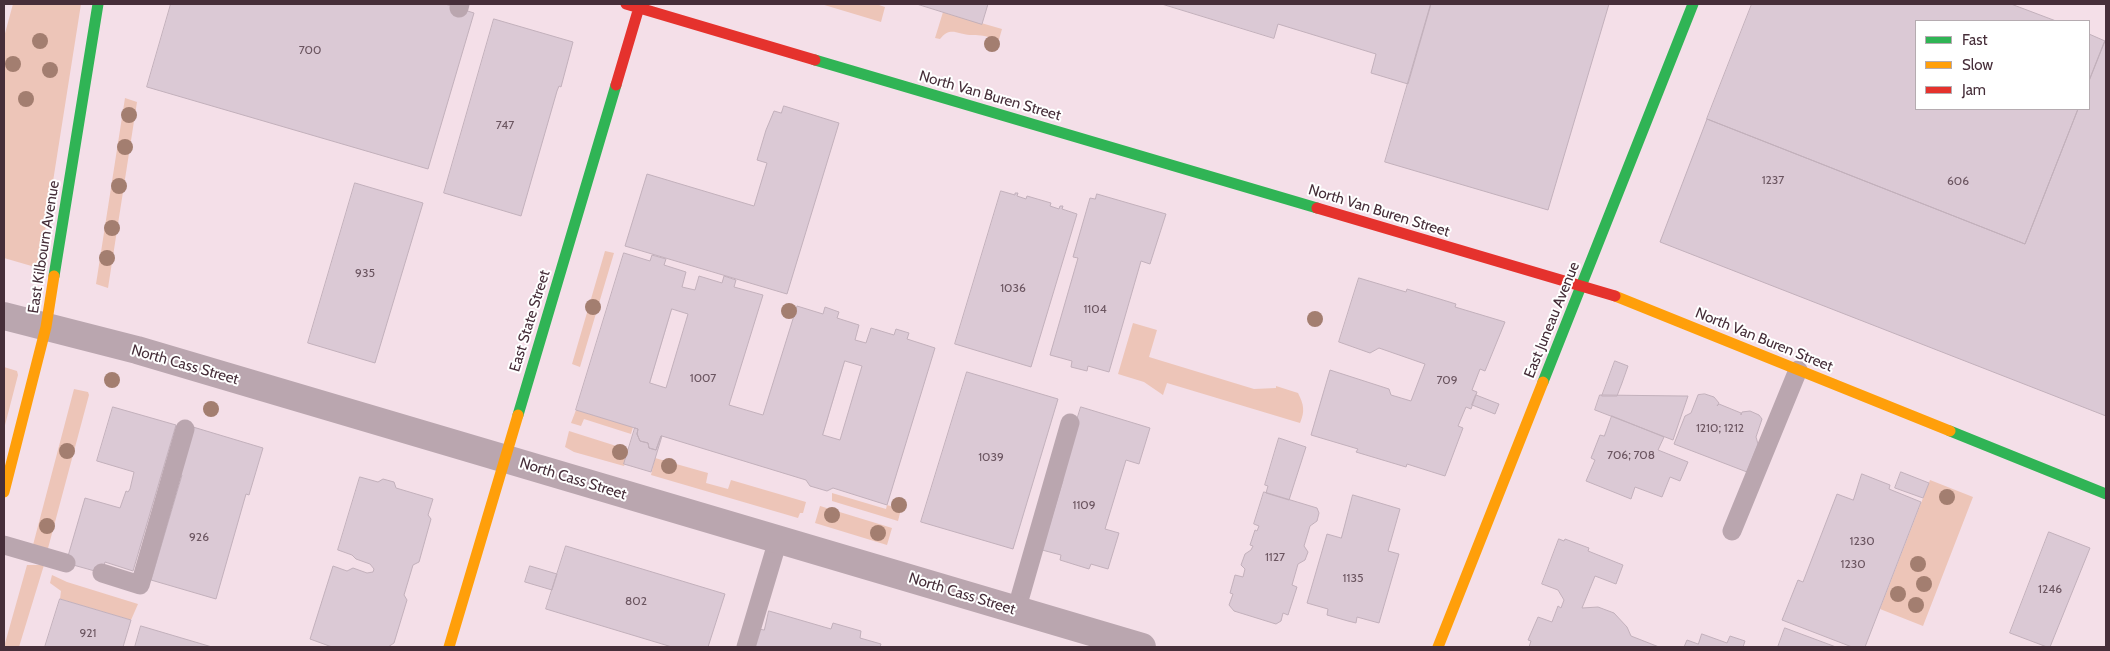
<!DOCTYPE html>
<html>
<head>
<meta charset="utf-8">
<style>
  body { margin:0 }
  #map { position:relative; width:2110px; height:651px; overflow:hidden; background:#f4dfe8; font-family:Cabin,sans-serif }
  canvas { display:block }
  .frame { position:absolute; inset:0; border:5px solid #462e39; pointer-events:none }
  .legend { position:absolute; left:1915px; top:20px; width:175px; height:90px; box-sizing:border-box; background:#fff; border:1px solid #b5abb0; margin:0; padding:6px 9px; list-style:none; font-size:15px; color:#462e39 }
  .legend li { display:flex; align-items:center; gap:10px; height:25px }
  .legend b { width:25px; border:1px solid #b5abb0 }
</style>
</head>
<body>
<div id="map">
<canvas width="2110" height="651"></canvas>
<div class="frame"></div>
<ul class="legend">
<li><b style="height:6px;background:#30b455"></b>Fast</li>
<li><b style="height:6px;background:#ff9f0a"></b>Slow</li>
<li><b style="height:6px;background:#e5322d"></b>Jam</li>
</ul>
</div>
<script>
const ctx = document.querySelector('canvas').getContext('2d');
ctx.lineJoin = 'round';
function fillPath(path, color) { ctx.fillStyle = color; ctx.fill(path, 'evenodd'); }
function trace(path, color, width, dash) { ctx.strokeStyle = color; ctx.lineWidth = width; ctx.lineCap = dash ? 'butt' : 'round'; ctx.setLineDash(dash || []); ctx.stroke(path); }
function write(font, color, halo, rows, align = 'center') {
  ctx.font = font + ' Cabin,sans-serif'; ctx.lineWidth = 4; ctx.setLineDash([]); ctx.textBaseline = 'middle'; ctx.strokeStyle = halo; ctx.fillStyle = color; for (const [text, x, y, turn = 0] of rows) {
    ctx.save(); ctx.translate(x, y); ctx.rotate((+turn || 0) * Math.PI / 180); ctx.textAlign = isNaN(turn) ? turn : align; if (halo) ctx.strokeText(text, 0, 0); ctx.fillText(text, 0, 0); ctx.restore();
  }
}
fillPath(new Path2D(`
  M13 4H81L42 251 40 260 35 267 4 258V37Z
  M821 4H876L885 7 881 22Z
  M943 12 1002 29 996 50 987 49 991 38C983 35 978 35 970 35 957 34 950 26 940 39L935 38Z
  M125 98 137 102 108 288 96 284Z
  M605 251 614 253 580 367 572 364Z
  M1133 323 1157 330 1149 357 1254 389 1276 388V386L1298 393C1304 405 1305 411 1300 423L1167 383 1163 395 1144 382 1118 374Z
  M4 367 17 371 18 375 4 429Z
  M74 389 88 392 89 395 47 552 33 545Z
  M576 410 633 427 631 434 584 419 581 426 571 423Z
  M569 431 629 450 624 466 574 452 565 447Z
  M655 458 708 473 706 483 728 489 731 480 806 502 803 513H800L798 518 651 475Z
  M1930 480 1973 497 1923 626 1880 609Z
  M832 493 886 509 887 505 901 509 898 521 832 501Z
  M820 506 892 528 887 545 815 523Z
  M27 565H44L19 647H4Z
  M52 575 67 582 138 604 131 620 60 599 61 591 50 583Z`), '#edc5b8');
const building = new Path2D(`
  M171 4H445L474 13 428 169 147 87Z
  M917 4H988L982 24Z
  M1162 4H1431L1408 84 1371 73 1376 54 1278 24 1274 38Z
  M1431 4H1609L1548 210 1385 162Z
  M1752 4H2011L2056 21H1916V109H2078L2025 244 1707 119Z
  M494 19 573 42 561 87 559 86 557 91 521 216 444 193Z
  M2089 34 2105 41 2089 81Z
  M2105 41H2106V416L1660 242 1707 119 2025 244 2078 109H2089V81Z
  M784 106 839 123 787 294 625 246 647 174 754 206 767 163 757 160 766 130 774 111 781 113Z
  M355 183 423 203 375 363 308 343Z
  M1001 191 1015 195V193H1018L1017 196 1026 199 1027 196 1051 203 1050 206 1059 209 1060 206H1063L1062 209 1077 214 1031 367 955 344Z
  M1097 194 1166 214 1150 264 1141 261 1109 372 1088 366 1087 371 1071 367 1072 361 1050 355 1078 258 1073 257 1090 198 1095 199Z
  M624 253 650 261 652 255 666 259 664 265 686 272 682 287 695 290 699 276 722 283 724 276 736 280 734 287 763 295 729 405 763 415 797 306 823 314 825 307 839 312 837 318 859 325 855 340 866 343 871 328 894 335 896 329 909 333 907 339 935 348 887 505 833 488 827 491 810 486 806 480 662 436H661L656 450 649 448 648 443 640 441 637 434 638 429 576 410ZM672 309 688 314 666 388 650 383ZM845 361 862 366 840 440 823 435Z
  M1359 278 1406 292 1407 289 1456 304 1455 307 1505 322 1485 371 1480 369 1472 390 1477 392 1471 409 1466 407 1458 426 1463 428 1445 476 1407 464 1406 467 1356 452 1358 449 1311 435 1330 370 1389 389 1391 395 1411 401 1425 364 1379 348 1370 353 1339 342Z
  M1615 361 1628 366 1622 383 1617 396H1602Z
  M967 372 1058 399 1013 549 921 522Z
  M1705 394 1714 397 1719 403 1717 406 1719 404 1741 413V415L1742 412 1750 411 1759 415 1762 419 1756 437 1758 444 1747 472 1674 444 1685 416 1691 413 1698 395Z
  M1476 395 1499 404 1495 414 1472 405Z
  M1600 395 1684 396H1688L1673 440 1595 410Z
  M113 407 176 425 133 571 105 562 102 573 66 563 85 498 120 508 126 491 128 492 130 489 134 472 97 461Z
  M1081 407 1150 428 1139 464 1126 460 1105 529 1119 533 1108 569 1091 564 1089 569 1060 560 1061 555 1042 550 1063 480 1059 479Z
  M1612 416 1664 437 1658 450 1688 462 1680 481 1670 477 1662 497 1635 487 1631 499 1586 481 1595 460 1591 458 1600 435 1604 436Z
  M193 427 263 448 249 495 246 494 216 599 151 580 182 475 179 474Z
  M635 428 638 429 637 434 640 441 648 443 649 448 656 450 661 436H662L651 472 624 464Z
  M1279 438 1306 447 1289 500 1266 493 1268 486 1265 485Z
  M1901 472 1929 483 1923 498 1895 488Z
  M1862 474 1890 485 1889 489 1921 502 1865 647H1852L1782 620 1798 580 1803 582 1837 494 1853 500Z
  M360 477 378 482 383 479 394 482 396 488 433 499 428 515 431 519 419 562 413 565 404 595 407 600 394 643 388 647H332L310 639 333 566 347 571 353 568 367 573 373 572 374 569 370 564 356 559 352 555 338 550Z
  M1264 492 1317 508 1319 513 1317 521 1310 526 1304 546 1308 552 1305 560 1298 564 1292 585 1297 587 1288 615 1283 613 1281 621 1276 624 1234 611 1229 605 1233 594 1230 593 1235 575 1243 577 1245 569 1241 565 1245 554 1251 550 1253 546 1250 545 1255 530 1257 531 1259 526 1254 524Z
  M1353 495 1400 509 1388 551 1399 554 1379 623 1357 617 1356 623 1348 621 1327 615 1328 609 1307 603 1327 534 1341 538Z
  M2049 532 2090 548 2050 647H2047L2010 633Z
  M1559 539 1564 541 1565 539 1589 548 1588 551 1623 565 1616 584 1595 576 1582 608 1598 607 1614 613 1627 627 1631 636 1659 647H1529L1531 641 1528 640 1538 617 1552 622 1558 606 1561 608 1564 600 1558 590 1542 584Z
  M566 546 725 594 708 647H672L546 609Z
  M530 566 557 574 552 590 525 582Z
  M60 599 131 620 123 647H45Z
  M769 611 831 629 833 623 861 631 860 638 881 644 880 647H754L759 629 764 630Z
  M141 626 212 647H135Z
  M1785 628 1836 647H1778Z
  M1702 634 1727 643 1730 636 1745 641 1743 647H1684L1687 640 1698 644Z`);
fillPath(building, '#dbc9d5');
trace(building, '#c2b0bb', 1);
trace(new Path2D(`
  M459 8 460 4
  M1732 531 1798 370
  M4 545 66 563
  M102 573 140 585 185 429
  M1016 611 1070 423
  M746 647 778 540`), '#baa6af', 19);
trace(new Path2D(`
  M4 316 137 350 1142 647`), '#baa6af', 28);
trace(new Path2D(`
  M815 60 1317 208
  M54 276 98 4
  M1543 382 1693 4
  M518 415 616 85
  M1950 431 2106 494`), '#30b455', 11);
trace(new Path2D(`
  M1615 296 1950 431
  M4 492 46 327 54 276
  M449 647 518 415
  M1438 647 1543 382`), '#ff9f0a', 11);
trace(new Path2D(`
  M626 4 815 60
  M616 85 640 4
  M1317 208 1615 296`), '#e5322d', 11);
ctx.fillStyle = '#a37e70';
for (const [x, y] of [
  [40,41],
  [992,44],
  [13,64],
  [50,70],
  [26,99],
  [129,115],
  [125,147],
  [119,186],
  [112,228],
  [107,258],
  [593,307],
  [789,311],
  [1315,319],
  [112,380],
  [211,409],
  [67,451],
  [620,452],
  [669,466],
  [1947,497],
  [899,505],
  [832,515],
  [47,526],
  [878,533],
  [1918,564],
  [1924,584],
  [1898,594],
  [1916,605]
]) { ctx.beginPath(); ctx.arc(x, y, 8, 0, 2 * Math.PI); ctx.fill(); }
write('12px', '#6b5560', null, [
  ["700",310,50],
  ["747",505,125],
  ["1237",1773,180],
  ["606",1958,181],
  ["935",365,273],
  ["1036",1013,288],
  ["1104",1095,309],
  ["1007",703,378],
  ["709",1447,380],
  ["1210; 1212",1720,428],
  ["706; 708",1631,455],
  ["1039",991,457],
  ["1109",1084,505],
  ["926",199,537],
  ["1230",1862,541],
  ["1127",1275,557],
  ["1230",1853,564],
  ["1135",1353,578],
  ["1246",2050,589],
  ["802",636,601],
  ["921",88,633]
]);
write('15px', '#462e39', '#fff', [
  ["North Van Buren Street",990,96,16],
  ["North Van Buren Street",1379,211,17],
  ["East Kilbourn Avenue",44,247,-81],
  ["East Juneau Avenue",1552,320,-68],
  ["East State Street",530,321,-73],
  ["North Van Buren Street",1764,340,22],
  ["North Cass Street",185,365,16],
  ["North Cass Street",573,479,17],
  ["North Cass Street",962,594,17]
]);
</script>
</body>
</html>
